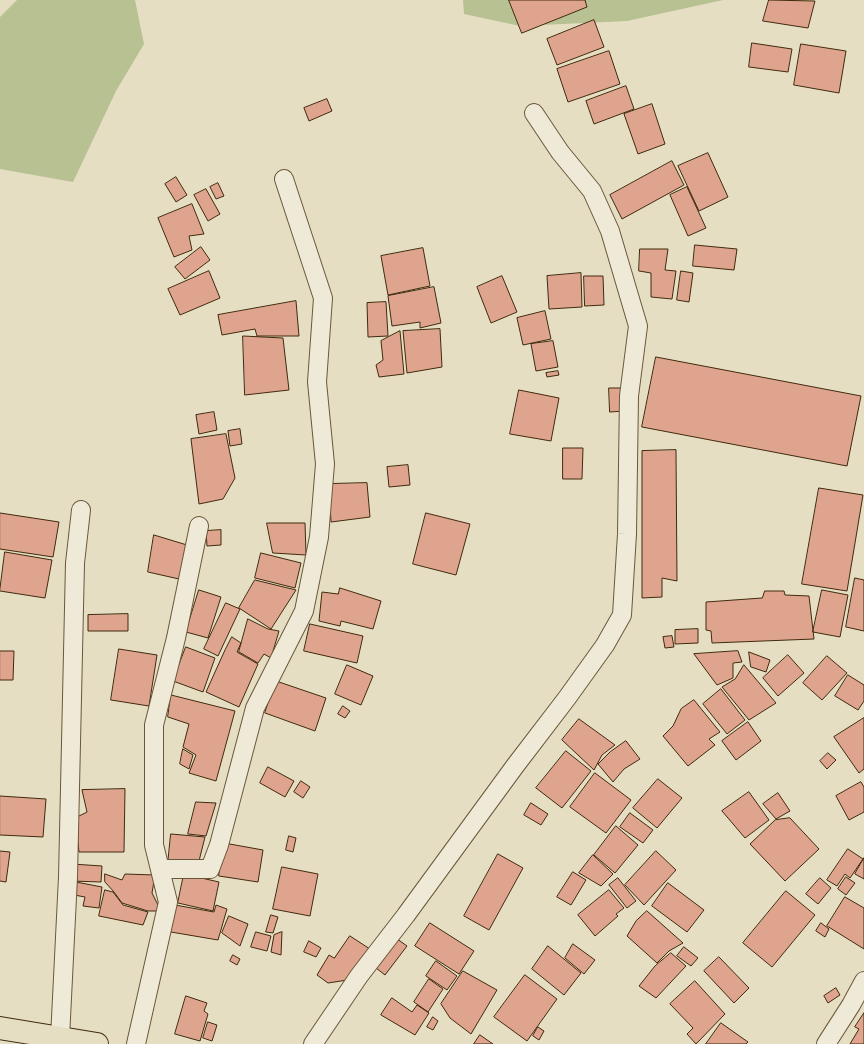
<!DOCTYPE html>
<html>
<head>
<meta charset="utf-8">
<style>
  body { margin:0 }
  canvas { display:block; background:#e6dec2 }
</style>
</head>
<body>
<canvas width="864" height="1044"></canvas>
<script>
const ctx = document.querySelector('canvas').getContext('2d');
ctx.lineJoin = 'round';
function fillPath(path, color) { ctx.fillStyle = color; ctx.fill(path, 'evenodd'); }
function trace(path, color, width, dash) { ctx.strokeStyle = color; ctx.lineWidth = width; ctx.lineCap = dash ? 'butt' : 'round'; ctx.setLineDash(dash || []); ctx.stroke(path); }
fillPath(new Path2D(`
  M17 0H135L144 44 116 91 73 182 0 169V17Z
  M463 0H723L627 21 520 26 464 14Z`), '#b7c192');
const building = new Path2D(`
  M509 0H585L587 7 522 33Z
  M769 0 815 1 808 28 763 21Z
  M594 20 604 47 557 65 547 39Z
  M752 43 792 49 788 72 749 67Z
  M801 44 846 51 839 93 794 85Z
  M609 51 620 84 568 102 557 69Z
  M626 86 634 109 594 124 586 101Z
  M327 99 332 111 309 121 304 108Z
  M652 104 665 144 638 154 624 114Z
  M708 153 728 197 699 211 678 166Z
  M672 161 684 185 622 219 610 195Z
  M176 177 187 195 176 202 165 184Z
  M218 183 224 196 216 199 210 187Z
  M687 187 706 228 688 236 670 195Z
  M206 189 220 214 208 221 194 195Z
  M192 204 204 234 189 236 192 250 174 257 158 218Z
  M695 245 737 249 734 270 693 266Z
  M201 247 210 260 185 279 175 267Z
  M423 248 430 286 388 295 381 256Z
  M640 249H668L665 270 676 271 672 299 651 297V273L639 271Z
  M209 271 220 298 180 315 168 289Z
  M681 271 693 273 689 302 677 300Z
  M581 273 582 307 549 309 547 276Z
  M502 276 517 312 491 323 477 287Z
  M584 276H603L604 305 585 306Z
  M434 287 441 323 420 328V322L392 326 388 296Z
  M296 301 299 336H257L255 329 222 335 218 315Z
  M386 302 388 336 368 337 367 303Z
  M545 311 551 339 523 345 517 318Z
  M440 329 442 367 407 373 403 331Z
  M400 331 404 374 379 377 376 365 383 360 381 341Z
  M243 336 283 338 289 390 245 395Z
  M553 341 558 367 536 371 531 344Z
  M656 357 861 396 847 466 642 427Z
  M558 371 559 375 547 377 546 373Z
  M609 388H623L625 411 610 412Z
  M519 390 559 398 551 441 510 434Z
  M214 412 217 430 199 434 196 415Z
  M240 429 242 444 230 446 228 431Z
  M226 434 235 478 223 499 199 504 191 439Z
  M563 448H583L582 479H563Z
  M676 450 677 581 662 578V597L642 598V451Z
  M408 465 410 485 389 487 387 467Z
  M367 483 370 517 331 522 329 484Z
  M819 488 863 495 847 591 802 584Z
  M0 513 59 522 53 557 0 549Z
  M426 513 470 524 456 575 413 564Z
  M267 523H305L306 555 273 553Z
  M221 530V545L207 546 206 531Z
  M154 535 187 545 179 579 148 572Z
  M5 552 52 560 45 598 0 591Z
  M261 553 301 563 295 588 255 578Z
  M855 578 864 580V631L846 627Z
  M255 580 296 590 271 629 239 608Z
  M340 588 381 601 373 629 341 621 340 626 319 621 322 592 338 594Z
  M199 590 221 597 208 638 186 632Z
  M822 590 848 595 840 637 813 632Z
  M765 591H784L785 595 809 596 814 639 712 643 711 631 706 630V602L762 598Z
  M226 603 240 609 218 656 204 649Z
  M128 614V631H88V615Z
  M248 619 268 629 279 631 271 658 264 654 258 663 239 652Z
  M310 624 363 636 357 663 304 651Z
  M698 629V643L675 644V630Z
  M672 636 674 647 665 648 663 637Z
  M232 637 241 643 237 652 258 664 239 707 206 692 225 650Z
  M186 647 215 658 203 692 173 681Z
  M119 649 157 655 149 706 111 700Z
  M0 651H14L13 680H0Z
  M738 651 742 662 733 663V678L717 685 694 654Z
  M749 652 770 660 766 672 751 667Z
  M788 655 804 673 778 696 763 678Z
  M827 656 847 673 822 700 803 683Z
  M347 665 373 676 361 705 335 694Z
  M744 665 776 703 749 720 722 687 735 679Z
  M848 675 864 685V701L858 710 835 696Z
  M276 681 326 698 315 731 265 713Z
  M721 689 745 720 727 734 703 704Z
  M171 695 235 711 216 781 189 773 196 755 183 747 189 724 168 717Z
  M694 700 720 732 709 739 715 745 688 766 663 736 673 726 681 709Z
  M343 706 350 711 345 718 338 714Z
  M864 718V769L859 773 834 737Z
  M579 719 615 745 602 755 594 770 562 740Z
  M748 722 761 741 736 760 722 741Z
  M626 741 640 759 624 769 613 782 598 764 610 752Z
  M183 749 193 755 189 769 180 764Z
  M566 751 591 771 562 808 536 788Z
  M828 753 836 760 827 769 820 761Z
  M268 767 294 781 285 797 260 783Z
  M595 773 631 800 606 833 570 807Z
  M658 779 682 798 657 828 633 808Z
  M301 781 310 787 303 798 294 792Z
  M861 782 864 787V812L849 820 836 796Z
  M125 789 124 852H79L75 818 87 812 82 790Z
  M749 792 769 820 745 838 722 811Z
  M778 793 790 811 776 819 763 804Z
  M0 796 46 799 43 837 0 835Z
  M196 802 216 803 206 836 188 834Z
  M531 803 548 814 541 825 524 815Z
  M630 813 653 830 643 843 620 827Z
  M790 818 819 849 785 881 750 844 775 820Z
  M616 826 638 845 615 873 594 855Z
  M171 834 205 837 198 865 168 864Z
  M289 836 296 838 293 852 286 850Z
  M224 843 263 850 258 882 219 876Z
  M848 849 863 859 850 878 845 874 837 886 827 880Z
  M0 851 10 852 6 882 0 881Z
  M656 851 676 870 644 905 625 885Z
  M498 854 523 868 489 930 464 916Z
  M593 855 613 874 601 886 579 873Z
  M864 858V879L855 874Z
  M72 864 102 866 101 882 71 881Z
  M282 867 318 874 310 916 273 909Z
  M573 872 586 880 571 905 557 897Z
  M105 874 122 880 125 874 155 875 152 893 161 911H148L122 903 114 892 105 882Z
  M184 874 219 882 213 911 178 903Z
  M846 877 855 883 846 895 838 889Z
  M618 878 636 901 627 908 609 885Z
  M820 878 831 888 818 904 806 894Z
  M76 882 102 887 99 908 83 906 85 897 74 895Z
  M668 883 704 910 687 932 652 906Z
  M105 890 113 892 123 905 148 912 143 925 99 916Z
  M609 890 624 908 616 914 618 916 595 936 578 915Z
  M786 891 815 915 772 967 743 943Z
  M845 897 864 908V949L827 926Z
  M175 905 214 912 216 905 227 909 218 940 165 931Z
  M647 911 683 943 669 951 657 963 627 936 636 921Z
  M271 915 278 917 273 933 266 932Z
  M229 916 248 924 240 946 222 933Z
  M430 923 474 951 459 974 415 946Z
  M821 923 829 929 825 937 816 931Z
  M256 932 271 936 267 951 251 947Z
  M282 932 281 955 271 952 274 935Z
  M350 936 373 951 354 979 328 983 317 975 329 955 334 958Z
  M393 936 407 946 385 975 371 964Z
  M309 941 321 948 316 957 304 952Z
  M573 944 595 960 584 974 565 958Z
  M548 946 581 973 564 995 532 969Z
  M684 947 698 958 691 966 677 956Z
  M671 953 686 966 656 998 639 986 655 966Z
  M233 955 240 959 237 965 230 961Z
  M719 957 749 988 734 1003 704 971Z
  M436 961 457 976 447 990 426 976Z
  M463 971 497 990 471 1034 450 1018 441 1004Z
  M525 975 557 999 527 1041 494 1017Z
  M429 979 443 989 428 1012 414 1002Z
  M695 981 725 1014 696 1044 687 1034 693 1028 670 1004Z
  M836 988 840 995 828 1003 824 996Z
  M186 996 207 1003 204 1011 208 1014 200 1041 175 1034Z
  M392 998 412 1012 417 1005 429 1013 415 1035 381 1015Z
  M864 1013V1044H850L859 1029 855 1027Z
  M433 1017 438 1021 433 1030 427 1027Z
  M208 1022 217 1025 212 1041 203 1038Z
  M721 1023 748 1042 746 1044H706Z
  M538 1027 544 1031 539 1040 533 1036Z
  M480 1035 493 1044H474Z`);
fillPath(building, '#dfa48d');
trace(building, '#402a0e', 1);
const minor = new Path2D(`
  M160 869H210L219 845 255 708 304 611 319 537 325 464 317 382 323 298 284 179
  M60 1038 68 877 75 563 81 510
  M136 1044 168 902 154 845V725L176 638 199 526
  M313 1044 359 976 406 915 515 766 567 698 605 645 622 615 627 534 629 396 638 326 610 231 592 191 560 152 534 113
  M826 1044 851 1005 864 981`);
const trunk = new Path2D(`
  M0 1028 97 1044`);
trace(minor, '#6a573b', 20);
trace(trunk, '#402a0e', 24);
trace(minor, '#efead7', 18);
trace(trunk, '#e6dec2', 22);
</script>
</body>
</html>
